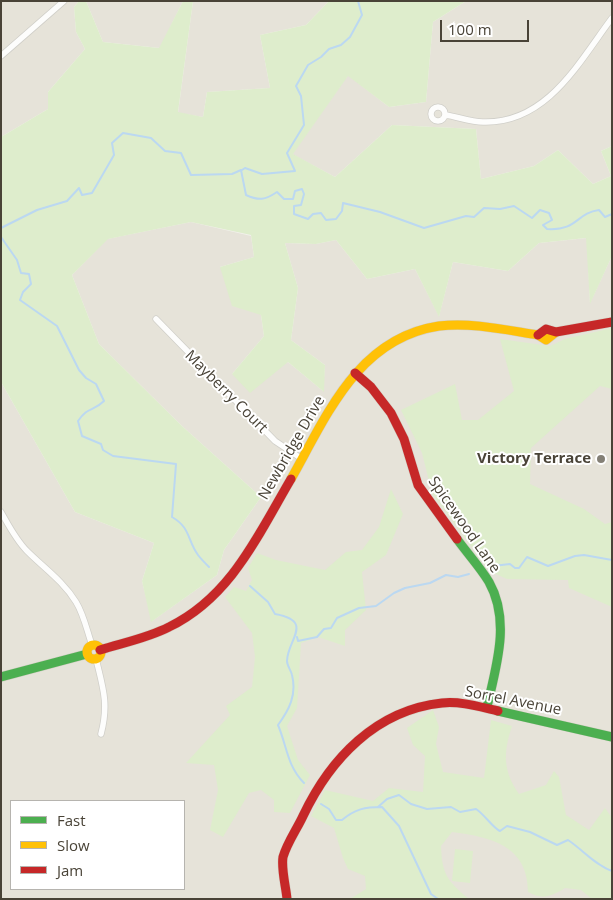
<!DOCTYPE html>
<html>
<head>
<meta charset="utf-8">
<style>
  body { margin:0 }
  #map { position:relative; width:613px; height:900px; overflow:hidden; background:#f2f1ec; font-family:"Open Sans",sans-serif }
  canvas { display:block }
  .frame { position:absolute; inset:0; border:2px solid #494337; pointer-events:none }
  .legend { position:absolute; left:10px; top:800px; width:175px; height:90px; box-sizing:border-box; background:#fff; border:1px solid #b6b4af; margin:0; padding:6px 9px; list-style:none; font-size:15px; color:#494337 }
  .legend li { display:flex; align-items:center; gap:10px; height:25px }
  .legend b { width:25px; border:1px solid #b6b4af }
  .scale { position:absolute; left:440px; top:20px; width:89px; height:22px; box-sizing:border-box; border:2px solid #494337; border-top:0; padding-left:6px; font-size:15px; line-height:18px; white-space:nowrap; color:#494337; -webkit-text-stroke:4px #fff; paint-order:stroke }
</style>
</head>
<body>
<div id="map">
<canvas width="613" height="900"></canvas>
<div class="frame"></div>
<ul class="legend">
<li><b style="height:6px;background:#4caf50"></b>Fast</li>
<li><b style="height:6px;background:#ffc107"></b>Slow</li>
<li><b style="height:6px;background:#c62828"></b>Jam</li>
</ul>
<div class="scale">100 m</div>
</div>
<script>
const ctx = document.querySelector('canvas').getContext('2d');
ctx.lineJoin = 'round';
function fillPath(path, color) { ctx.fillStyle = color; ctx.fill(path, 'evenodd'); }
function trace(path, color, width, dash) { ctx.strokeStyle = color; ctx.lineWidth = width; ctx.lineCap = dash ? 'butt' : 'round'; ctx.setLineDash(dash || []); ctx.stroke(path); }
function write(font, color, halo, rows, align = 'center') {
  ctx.font = font + ' "Open Sans",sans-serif'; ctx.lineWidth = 4; ctx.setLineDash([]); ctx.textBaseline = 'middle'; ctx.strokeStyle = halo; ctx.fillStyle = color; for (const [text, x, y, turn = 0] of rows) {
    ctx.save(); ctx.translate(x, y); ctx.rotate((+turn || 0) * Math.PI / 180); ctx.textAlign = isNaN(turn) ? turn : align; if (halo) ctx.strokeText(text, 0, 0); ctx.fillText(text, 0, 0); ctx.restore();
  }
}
fillPath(new Path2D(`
  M1 1H79L74 7 76 32 85 49 48 92V109L1 137Z
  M86 1H183L160 48 103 42Z
  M193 1H329L306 25 260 35 270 88 207 92 203 117 178 113Z
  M466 1H612V146L601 151 611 176 593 184 558 150 534 166 481 179 476 129 392 125 335 177 292 154 348 75 389 107 426 102 433 22Z
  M191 222 251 236 254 257 220 267 261 315 264 336 232 374 288 362 323 391 325 365 291 340 298 288 285 243 316 244 336 240 367 279 415 269 439 316 453 262 508 271 539 243 587 238 590 303 612 256V899H1V382L75 512 154 543 142 581 152 621 217 575 224 550 261 497 182 426 99 344 72 275 107 239ZM11 801H184V889H11Z`), '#e6e3d9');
fillPath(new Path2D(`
  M79 1H86L103 42 159 48 183 1H193L178 112 203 117 207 92 270 88 260 35 306 25 329 1H466L433 22 426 102 389 107 348 76 293 154 335 177 392 125 476 129 481 179 534 166 558 150 593 184 611 176 601 151 612 146V256L590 304 586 238 539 243 508 271 453 262 439 317 415 269 367 279 336 240 316 244 285 243 298 288 291 340 325 365 324 392 288 362 250 393 232 374 264 336 261 315 232 306 220 267 254 257 251 235 191 222 108 239 72 275 99 344 182 426 261 497 224 550 217 575 151 622 142 581 154 543 75 512 1 382V137L48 109V92L85 49 76 32 74 7Z
  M612 328V389L600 386 531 448 530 484 584 509 605 524 612 522V607L569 588 568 580 507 579 489 571 432 493 422 453 401 410 455 384 462 420H478L514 391 500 339 550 346 565 339Z
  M391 489 403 514 386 555 362 572 366 610 345 630V646L318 637 301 643 297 708 287 726 298 760 310 775 290 813 274 812V800L261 790 249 793 223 837 210 830 218 790 214 765 186 763 230 715 226 706 252 687 255 657 252 633 225 597 234 587 246 591 252 580 248 568 257 553 276 560 325 570 346 552 362 550 379 527Z
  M433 710 439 727 436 744 443 772 484 778 491 720 512 726C503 753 503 771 519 794L546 785 554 771 559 777 566 815 589 830 605 808 612 818V898L592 899 581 890 565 888C550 897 543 900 528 892 528 845 490 837 452 832L441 846C442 874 447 881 469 899H350L366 889 365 876 348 869 343 858 334 828 311 816 325 790 373 801 389 788 423 792 425 756 413 745 407 728Z
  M455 849 473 851 470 883 452 881Z`), '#deedcc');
trace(new Path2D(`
  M242 170 245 168 262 174 295 171 287 153 304 125 301 96 296 86 308 65 321 57 329 49 341 45 350 37 362 15 358 1
  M1 228 37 210 67 201 79 188 82 195 92 193 114 155 112 143 123 133 151 138 165 151 181 153 191 175 232 174 241 170 246 195C259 201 265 200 277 192L284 199H293L295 191 302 189 304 194 301 205 294 206V214L308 219 313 214 321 213 326 220 336 219 342 211 343 203 380 212 424 228 466 216 474 217 484 208 500 209 514 206 532 218 540 210 549 213 552 220 543 225 547 229C578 231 576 213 599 210L605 217 612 214
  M1 237 17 260 21 273 29 274 31 284 23 292 20 300 57 326 79 370 86 378 96 384 104 401C93 412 88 406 78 421L82 436 101 444 103 450 113 456 176 464 172 517C191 528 187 540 198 555 201 559 205 563 209 567
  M493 566 510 564 515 568H519L527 557 548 566 575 556 584 555 612 560
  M250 586 268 602 275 614C315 621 287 640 287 661 287 666 291 670 292 675 297 695 289 710 278 725 287 746 287 766 304 783
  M297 637 298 641 317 637 324 629 331 628 337 618 359 608 376 606 394 593 405 588 430 583 446 575 458 577 469 574
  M321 804 329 809 336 820H342C355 809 365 807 382 807L399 826 431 894 438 899
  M378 807 387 799 399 795 411 804 427 809 451 807 460 812 476 809C485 815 493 828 500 831L507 826 530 832 557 845 568 840C583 850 595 865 612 871`), '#bbd8f1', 2);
const street = new Path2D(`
  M1 56 64 1
  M431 114a7 7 0 1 1 14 0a7 7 0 1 1-14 0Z
  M446 115C458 117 471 122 483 122 547 124 579 62 612 18
  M156 319 275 441 302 459
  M1 512C9 526 16 540 27 551 44 568 63 581 76 602 84 615 87 631 92 645
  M96 659C103 688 109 704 101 734`);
const fast = new Path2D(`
  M457 539C467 553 480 567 489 582 511 621 496 667 487 707
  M1 677 87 654
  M498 711 612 737`);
const slow = new Path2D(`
  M291 479C327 415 358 338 439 326 471 322 506 330 538 335L546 340 556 332
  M87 652a7 7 0 1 1 14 0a7 7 0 1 1-14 0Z`);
const jam = new Path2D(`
  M538 335 546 329 556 332 612 322
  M355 373 371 387 391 413 404 439 418 485 457 539
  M100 650C122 643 148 638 169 627 231 597 258 535 291 479
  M287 899C286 887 281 869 283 857 287 843 297 829 303 816 330 759 376 710 442 703 461 701 480 707 498 711`);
trace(street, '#d0cfc9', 7);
trace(fast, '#d2cec3', 10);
trace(slow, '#d2cec3', 10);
trace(jam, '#d2cec3', 10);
trace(street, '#fdfdfc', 5.5);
trace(fast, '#4caf50', 9);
trace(slow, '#ffc107', 9);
trace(jam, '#c62828', 9);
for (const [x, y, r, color] of [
  [601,459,5,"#848076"]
]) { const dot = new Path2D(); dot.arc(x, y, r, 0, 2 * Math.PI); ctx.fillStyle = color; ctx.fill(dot); trace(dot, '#fff', 2); }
write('15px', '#494337', '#fff', [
  ["Mayberry Court",226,392,45],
  ["Newbridge Drive",292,448,-60],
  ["Spicewood Lane",464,525,55],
  ["Sorrel Avenue",513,701,11]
]);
write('bold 15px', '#494337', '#fff', [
  ["Victory Terrace",591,459]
], 'right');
</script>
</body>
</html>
